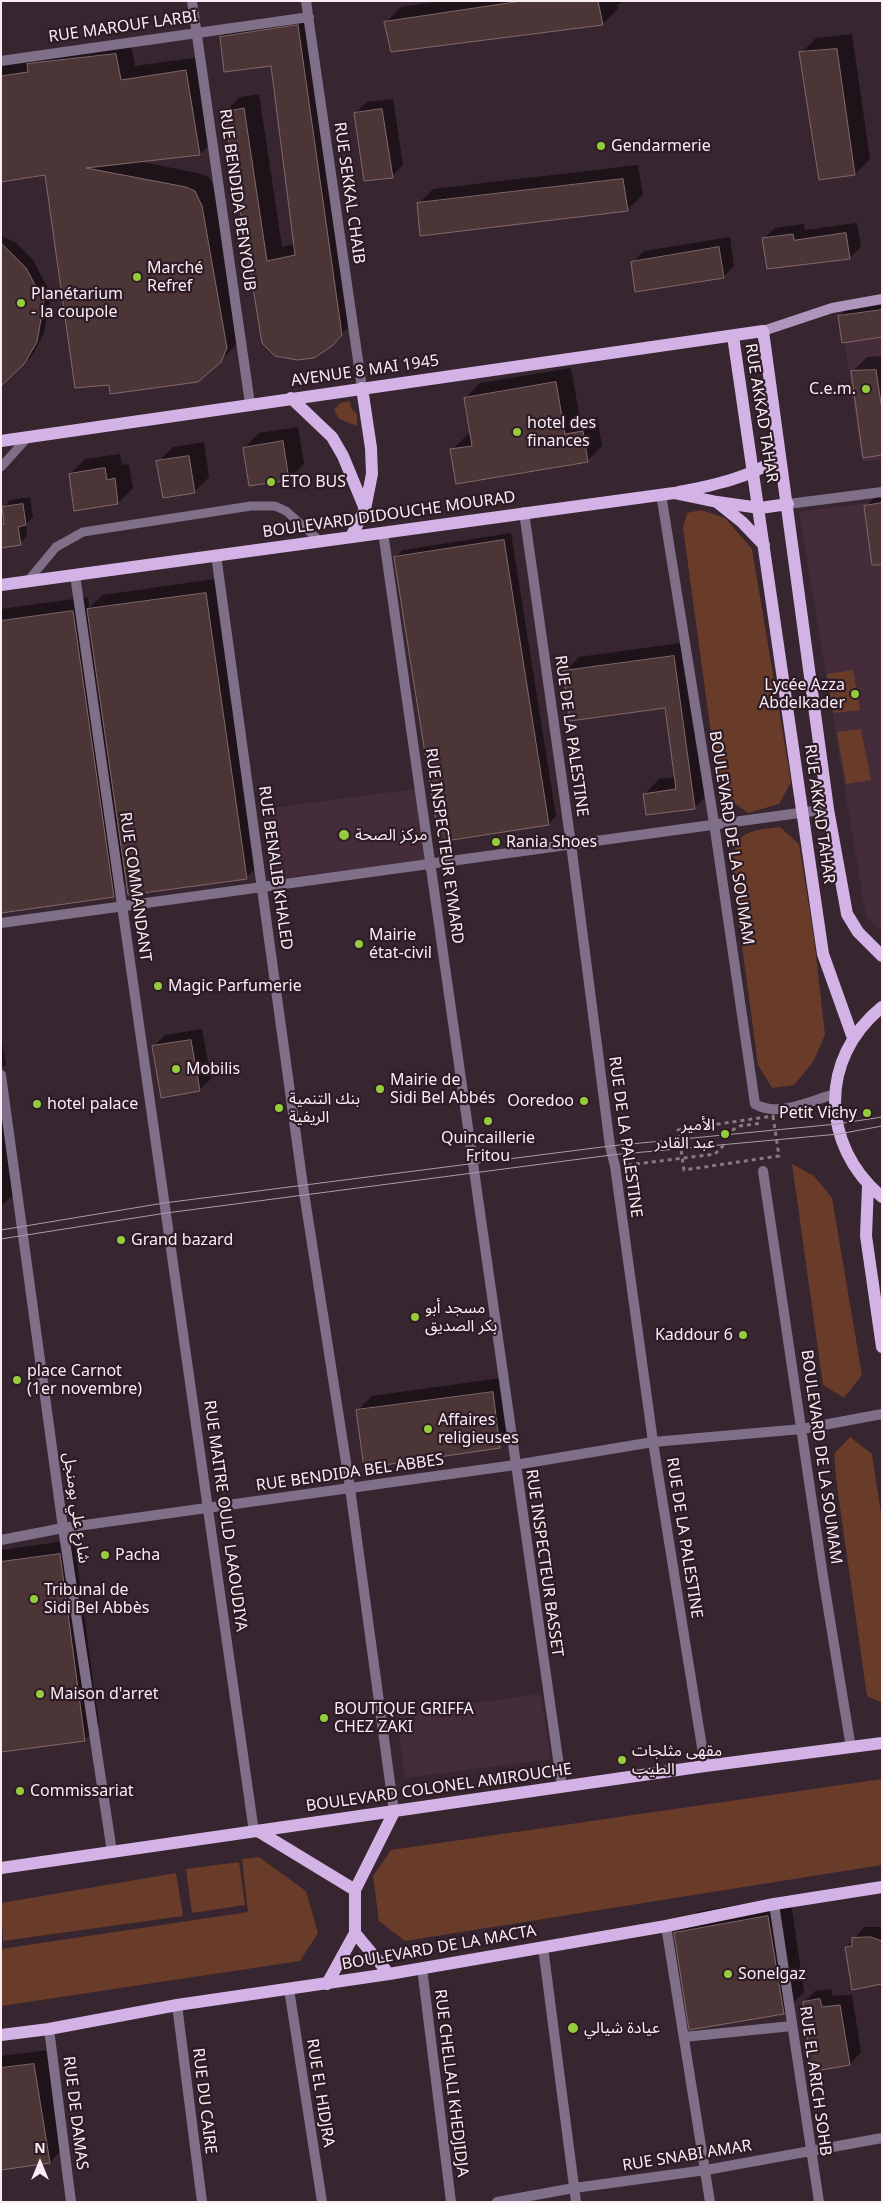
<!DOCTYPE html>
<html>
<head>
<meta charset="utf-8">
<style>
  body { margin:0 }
  #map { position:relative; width:883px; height:2203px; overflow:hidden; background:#372530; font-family:"Noto Sans",sans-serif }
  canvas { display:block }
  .frame { position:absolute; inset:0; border:2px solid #faedf4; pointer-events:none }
  .north { position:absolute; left:15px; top:2138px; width:50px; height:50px; -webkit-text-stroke:4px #2d1b26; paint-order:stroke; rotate:0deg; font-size:14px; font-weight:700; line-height:20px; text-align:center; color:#faedf4 }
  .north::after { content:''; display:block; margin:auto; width:18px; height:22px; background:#faedf4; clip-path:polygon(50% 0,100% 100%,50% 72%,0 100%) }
</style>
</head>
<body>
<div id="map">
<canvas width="883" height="2203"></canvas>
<div class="frame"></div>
<div class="north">N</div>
</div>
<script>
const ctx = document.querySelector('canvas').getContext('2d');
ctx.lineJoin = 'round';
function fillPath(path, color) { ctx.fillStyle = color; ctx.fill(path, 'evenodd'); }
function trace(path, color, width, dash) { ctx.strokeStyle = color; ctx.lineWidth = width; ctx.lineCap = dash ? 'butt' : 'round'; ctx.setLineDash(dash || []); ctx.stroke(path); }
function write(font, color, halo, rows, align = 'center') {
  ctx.font = font + ' "Noto Sans","Noto Sans Arabic",sans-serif'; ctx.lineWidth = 4.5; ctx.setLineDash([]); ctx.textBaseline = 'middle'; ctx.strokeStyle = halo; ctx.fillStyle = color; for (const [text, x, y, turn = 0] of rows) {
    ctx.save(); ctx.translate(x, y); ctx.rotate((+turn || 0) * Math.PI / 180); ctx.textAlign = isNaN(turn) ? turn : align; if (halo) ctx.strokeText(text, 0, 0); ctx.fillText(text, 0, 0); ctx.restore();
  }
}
fillPath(new Path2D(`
  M882 312V460L862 462 841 318Z
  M882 501V931L866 917 799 512Z
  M415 789 425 860 273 879 264 809Z
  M540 1694 551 1759 405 1778 396 1714Z`), '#452c3b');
fillPath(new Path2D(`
  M350 401 351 408 357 414V426L339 419 334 410 340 403Z
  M701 510 725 518 752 549 791 782 779 804 748 813 719 792 683 528 687 513Z
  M853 670 860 710 833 713 827 674Z
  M861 729 871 780 846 784 837 732Z
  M780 827 799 844 814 938 825 1035 813 1062 794 1085 772 1088 758 1065 733 879C732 838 738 830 780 827Z
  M792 1164 814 1176 832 1198 862 1375 844 1398 823 1385Z
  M850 1437 872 1454 882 1520V1703L867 1696 837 1486 834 1454Z
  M882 1779V1865L405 1941 379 1921 373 1876 391 1850Z
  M259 1857 306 1891 318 1933 300 1961 1 2006V1949L248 1912 242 1859Z
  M239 1862 245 1905 192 1913 186 1869Z
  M176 1873 183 1916 3 1941 1 1903Z`), '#693b29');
fillPath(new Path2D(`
  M442 1H625L617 5 618 9 603 24 386 22 401 7Z
  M313 11 356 319 331 345 276 355 225 112 240 97 259 94 282 247 295 244 272 64 221 37 236 22Z
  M852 34 870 159 855 174 820 179 801 53 816 38Z
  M130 41 135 66 200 57 214 140 200 154 139 161 201 174 209 177 216 191 241 333 235 346 220 361 110 384 46 174 1 181V64Z
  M393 99 403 165 392 176 355 113 367 102Z
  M638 165 643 195 628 209 418 204 433 189Z
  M857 223 861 247 849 258 763 239 775 228 804 224 805 230Z
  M1 236 15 242 33 260 51 294 44 333 32 356 1 382Z
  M730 237 734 266 723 277 632 263 644 251Z
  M882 298V336L839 316 854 302Z
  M882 356V454L853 371 867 357Z
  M571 368 580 419 597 417 602 446 587 461 452 450 467 435 471 434 465 398 480 383Z
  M298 427 304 464 289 479 244 448 259 433Z
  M204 442 209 477 194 492 158 462 173 447Z
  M120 454 122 465 129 464 133 488 118 503 70 474 85 459Z
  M882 491V535L866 506Z
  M30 497 33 517 26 524 27 536 20 544 1 537V524L5 520 3 508 10 500Z
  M511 533 556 816 549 824 395 557 403 550Z
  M221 578 261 863 246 878 127 882 113 896 1 912V609L88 597 89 608 103 595Z
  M689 642 709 793 694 808 645 794 659 779 676 777 666 707 564 672 579 657Z
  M202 1029 211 1079 199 1090 153 1047 165 1035Z
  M1 1037 6 1064 1 1068Z
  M1 1079 16 1193 1 1206Z
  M508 1377 515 1431 500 1446 365 1466 357 1411 372 1396Z
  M74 1540 99 1725 84 1740 1 1751V1550Z
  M790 1895 804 1992 783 2013 675 1934 697 1912Z
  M864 1927H882V1983L847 1947Z
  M831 1989 833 1996 852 1995 861 2052 850 2064 804 2002 815 1991Z
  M48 2050 64 2148 50 2162 1 2168V2056Z`), '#0007');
const building = new Path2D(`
  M522 1H598L603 25 391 52 384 22Z
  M298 25 342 335 332 346 314 358 297 360 275 356 262 343 224 112 244 108 267 261 295 255 271 66 224 72 220 37Z
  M837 49 855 175 819 180 799 52Z
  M116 54 121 80 186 70 200 155 86 168 186 187 195 191 202 206 227 348 221 362 198 382 110 394 109 385 75 388 45 175 1 182V76L28 72 27 64Z
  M382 109 393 178 364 181 354 113Z
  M623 179 628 211 420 236 417 203Z
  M846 233 850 259 767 269 762 238 793 234 794 240Z
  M1 243 26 268 44 302 37 342 24 364 1 386Z
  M719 247 724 278 635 292 631 262Z
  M882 310V337L842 343 838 316Z
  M876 370 882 410V455L863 458 851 371Z
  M556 382 565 434 583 431 588 462 456 484 450 449 472 446 464 398Z
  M283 441 289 480 249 486 243 448Z
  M189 456 195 493 163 498 156 461Z
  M105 468 107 480 115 478 118 504 74 511 69 474Z
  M882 503V565H872L864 506Z
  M23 504 26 525 18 527 21 545 1 548V524H4L2 507Z
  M504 540 549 825 439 842 394 557Z
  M206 593 247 879 128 895 87 609Z
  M73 611 114 897 1 913V621Z
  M674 656 695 809 646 815 643 794 676 789 665 708 570 721 563 671Z
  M191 1040 200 1091 161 1098 152 1046Z
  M493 1392 500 1448 364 1468 356 1410Z
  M60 1554 85 1741 1 1752V1562Z
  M768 1916 784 2014 689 2030 674 1933Z
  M871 1937 882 1941V1984L852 1990 845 1947 852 1946V1938Z
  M820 1999 822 2007 840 2005 850 2065 811 2072 803 2002Z
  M34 2064 50 2163 1 2170V2068Z`);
fillPath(building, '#4c3537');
trace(building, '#82686b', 1);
trace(new Path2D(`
  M773 1116 779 1156 684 1170 678 1130Z
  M725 1134 740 1126 763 1123
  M628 1165 715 1154 726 1143`), '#887881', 3, [4, 4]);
trace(new Path2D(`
  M1 467 28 437
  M27 582 56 547 83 532 251 506H275L286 511 320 541`), '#7f6f88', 9);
trace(new Path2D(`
  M192 1 250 404
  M306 1 362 388
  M1 61 309 17
  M661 494 714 823 755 1104C778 1118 812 1100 835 1094
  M788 504 882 492
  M524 512 571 844 610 1146 615 1166 653 1442 705 1766
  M383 532 562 1787
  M216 555 303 1186 350 1488 394 1812
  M75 575 254 1832
  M1 923 828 809
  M1 1075 63 1528 112 1852
  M763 1171 824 1583 851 1748
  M1 1540 63 1528 515 1465 653 1442 802 1429 882 1414
  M774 1904 819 2202
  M666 1926 710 2202
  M543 1947 576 2202
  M422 1968 451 2202
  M289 1989 322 2202
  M177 2005 202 2202
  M49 2029 71 2202
  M684 2037 792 2026
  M497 2202 574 2188 706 2170 882 2138`), '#7f6f88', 10);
trace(new Path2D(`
  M763 331 832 308 882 299`), '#ae95bc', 10);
trace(new Path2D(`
  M733 336 823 954 853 1038
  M362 388 371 448 372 474 365 509
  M291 398 332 437 343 456 365 509 351 537
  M1 441 763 331 828 809 847 914 858 932 882 956
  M679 492C715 485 748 478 779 458
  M717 502 760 508 788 504
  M1 585 674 493 717 502 742 522 764 545
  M882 1007C819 1058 820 1145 882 1197
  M868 1186 866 1236 882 1347
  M258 1831 355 1890
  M1 1868 705 1766 882 1743
  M355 1933 389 1974
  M327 1984 355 1933V1890L394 1812
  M1 2035 49 2029 177 2005 389 1974 666 1926 774 1904 882 1887`), '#d3b2e5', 12);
trace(new Path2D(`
  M1 1230 164 1203 610 1146 837 1124 882 1117
  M1 1239 166 1213 611 1155 839 1134 882 1126`), '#ab9ca5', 1);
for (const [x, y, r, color] of [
  [601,146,5,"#94cc3c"],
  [137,277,5,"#94cc3c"],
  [21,303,5,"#94cc3c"],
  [866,389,5,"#94cc3c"],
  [517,432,5,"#94cc3c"],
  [271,482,5,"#94cc3c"],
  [855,694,5,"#94cc3c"],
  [344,835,6,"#94cc3c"],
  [496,842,5,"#94cc3c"],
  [359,944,5,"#94cc3c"],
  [158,986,5,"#94cc3c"],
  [176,1069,5,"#94cc3c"],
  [380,1089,5,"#94cc3c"],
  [584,1101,5,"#94cc3c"],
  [37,1104,5,"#94cc3c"],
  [279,1108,5,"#94cc3c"],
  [867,1113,5,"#94cc3c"],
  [488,1121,5,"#94cc3c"],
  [725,1134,5,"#94cc3c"],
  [121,1240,5,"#94cc3c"],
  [415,1317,5,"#94cc3c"],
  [743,1335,5,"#94cc3c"],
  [17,1380,5,"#94cc3c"],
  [428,1429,5,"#94cc3c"],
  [105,1555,5,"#94cc3c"],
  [34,1599,5,"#94cc3c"],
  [40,1694,5,"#94cc3c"],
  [324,1718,5,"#94cc3c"],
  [622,1760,5,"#94cc3c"],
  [20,1791,5,"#94cc3c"],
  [728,1974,5,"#94cc3c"],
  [573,2028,6,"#94cc3c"]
]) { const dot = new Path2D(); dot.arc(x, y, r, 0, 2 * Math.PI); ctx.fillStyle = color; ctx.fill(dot); trace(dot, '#2d1b26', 2); }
write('16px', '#faedf4', '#2d1b26', [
  ["RUE MAROUF LARBI",123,27,-8],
  ["RUE SEKKAL CHAIB",349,193,82],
  ["RUE BENDIDA BENYOUB",237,200,82],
  ["AVENUE 8 MAI 1945",365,371,-8],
  ["RUE AKKAD TAHAR",761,413,81],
  ["BOULEVARD DIDOUCHE MOURAD",389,515,-8],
  ["RUE DE LA PALESTINE",571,736,82],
  ["RUE AKKAD TAHAR",819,814,82],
  ["BOULEVARD DE LA SOUMAM",731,838,81],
  ["RUE INSPECTEUR EYMARD",444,846,82],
  ["RUE BENALIB KHALED",275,868,82],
  ["RUE COMMANDANT",135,887,82],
  ["RUE DE LA PALESTINE",625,1137,82],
  ["BOULEVARD DE LA SOUMAM",821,1457,82],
  ["RUE BENDIDA BEL ABBES",350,1473,-8],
  ["شارع علي بومنجل",76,1508,82],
  ["RUE MAITRE OULD LAAOUDIYA",225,1516,82],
  ["RUE DE LA PALESTINE",684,1538,81],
  ["RUE INSPECTEUR BASSET",544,1563,82],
  ["BOULEVARD COLONEL AMIROUCHE",439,1788,-8],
  ["BOULEVARD DE LA MACTA",439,1948,-10],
  ["RUE EL ARICH SOHB",815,2081,82],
  ["RUE CHELLALI KHEDJIDJA",451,2083,83],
  ["RUE EL HIDJRA",320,2093,81],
  ["RUE DU CAIRE",204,2101,83],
  ["RUE DE DAMAS",75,2113,83],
  ["RUE SNABI AMAR",687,2156,-9]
]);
write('16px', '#faedf4', '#2d1b26', [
  ["Gendarmerie",611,146],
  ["Marché",147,268],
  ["Refref",147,286],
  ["Planétarium",31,294],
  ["- la coupole",31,312],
  ["C.e.m.",856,389,"right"],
  ["hotel des",527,423],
  ["finances",527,441],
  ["ETO BUS",281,482],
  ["Lycée Azza",845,685,"right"],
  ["Abdelkader",845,703,"right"],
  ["مركز الصحة",355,835],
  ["Rania Shoes",506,842],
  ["Mairie",369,935],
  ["état-civil",369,953],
  ["Magic Parfumerie",168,986],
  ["Mobilis",186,1069],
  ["Mairie de",390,1080],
  ["Sidi Bel Abbés",390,1098],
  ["بنك التنمية",289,1099],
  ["الريفية",289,1117],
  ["Ooredoo",574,1101,"right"],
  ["hotel palace",47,1104],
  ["Petit Vichy",857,1113,"right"],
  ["الأمير",715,1125,"right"],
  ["عبد القادر",715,1143,"right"],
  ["Quincaillerie",488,1138,"center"],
  ["Fritou",488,1156,"center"],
  ["Grand bazard",131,1240],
  ["مسجد أبو",425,1308],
  ["بكر الصديق",425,1326],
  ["Kaddour 6",733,1335,"right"],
  ["place Carnot",27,1371],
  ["(1er novembre)",27,1389],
  ["Affaires",438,1420],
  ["religieuses",438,1438],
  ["Pacha",115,1555],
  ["Tribunal de",44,1590],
  ["Sidi Bel Abbès",44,1608],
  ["Maison d'arret",50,1694],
  ["BOUTIQUE GRIFFA",334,1709],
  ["CHEZ ZAKI",334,1727],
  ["مقهى مثلجات",632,1751],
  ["الطيب",632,1769],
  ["Commissariat",30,1791],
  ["Sonelgaz",738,1974],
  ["عيادة شيالي",584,2028]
], 'left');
</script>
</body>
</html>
